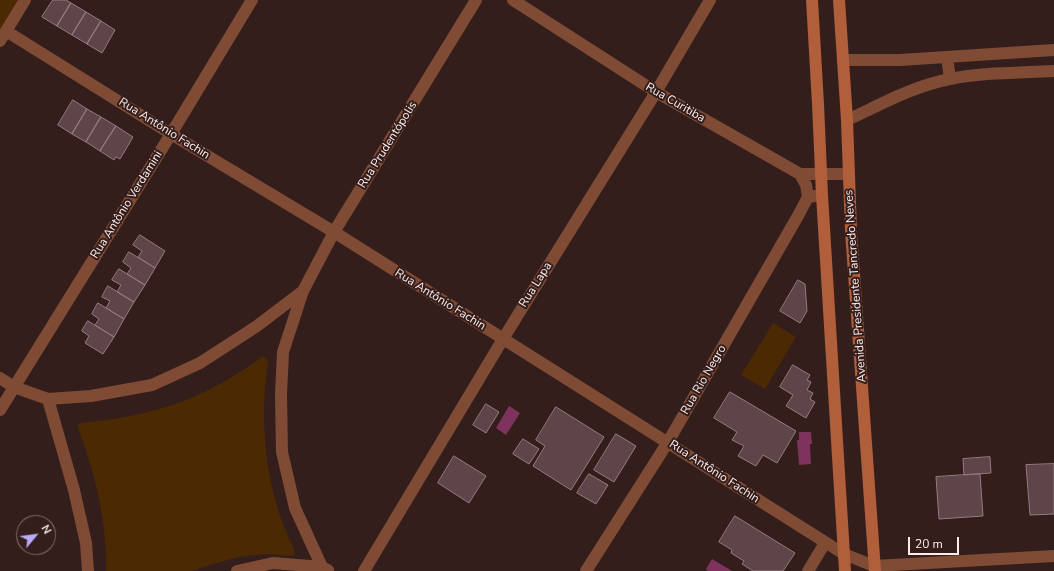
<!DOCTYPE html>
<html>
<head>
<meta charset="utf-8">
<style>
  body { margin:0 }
  #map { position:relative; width:1054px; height:571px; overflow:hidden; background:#341e1c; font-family:"Nunito Sans",sans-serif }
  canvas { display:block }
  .north { position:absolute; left:16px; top:515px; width:40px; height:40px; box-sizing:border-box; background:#341e1c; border:1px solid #84716f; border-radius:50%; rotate:61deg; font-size:11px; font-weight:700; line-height:16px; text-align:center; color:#fdedeb }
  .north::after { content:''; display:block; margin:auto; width:14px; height:18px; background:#b8abf7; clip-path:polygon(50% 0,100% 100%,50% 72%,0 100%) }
  .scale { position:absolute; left:908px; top:537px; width:51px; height:18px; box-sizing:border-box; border:2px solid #fdedeb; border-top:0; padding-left:5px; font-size:12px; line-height:14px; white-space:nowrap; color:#fdedeb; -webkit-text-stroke:3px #341e1c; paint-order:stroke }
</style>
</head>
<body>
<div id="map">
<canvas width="1054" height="571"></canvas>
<div class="north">N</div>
<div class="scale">20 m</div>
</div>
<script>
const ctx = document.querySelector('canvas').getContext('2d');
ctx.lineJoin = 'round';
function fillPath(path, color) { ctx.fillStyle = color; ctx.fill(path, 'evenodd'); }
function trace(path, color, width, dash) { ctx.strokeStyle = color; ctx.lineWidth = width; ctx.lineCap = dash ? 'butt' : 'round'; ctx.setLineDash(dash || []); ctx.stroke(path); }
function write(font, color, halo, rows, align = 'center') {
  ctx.font = font + ' "Nunito Sans",sans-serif'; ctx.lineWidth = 4; ctx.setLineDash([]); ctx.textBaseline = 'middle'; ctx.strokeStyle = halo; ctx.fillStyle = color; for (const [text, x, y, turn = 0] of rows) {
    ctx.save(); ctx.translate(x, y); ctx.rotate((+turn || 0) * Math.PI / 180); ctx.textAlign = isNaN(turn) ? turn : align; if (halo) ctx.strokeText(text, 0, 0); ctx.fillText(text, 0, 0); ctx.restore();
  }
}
fillPath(new Path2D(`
  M0 0H22L0 35Z
  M773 323 796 337 765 389 741 375Z
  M264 356 268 361C259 424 265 489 293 547L295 553 293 556 266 554 239 557 213 564 192 571H106C107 519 95 474 77 425L81 423C122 419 163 411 200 394 223 384 243 370 264 356Z`), '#4b2903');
fillPath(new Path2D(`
  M509 406 520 413 506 435 496 428Z
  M799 432H811L812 444H810L811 464 799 465 797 440H799Z
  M712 559 732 571H708L706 569Z`), '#7d335d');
const building = new Path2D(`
  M53 0H66L71 3 57 26 42 17Z
  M71 3 86 12 72 35 57 26Z
  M86 12 101 21 87 44 72 35Z
  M101 21 115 30 102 53 87 44Z
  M73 100 87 109 72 134 58 125Z
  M87 109 101 117 86 142 72 134Z
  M101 117 116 126 100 151 86 142Z
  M116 126 133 137 120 159 116 157 114 160 100 151Z
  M140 235 165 251 155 268 138 257 142 251 133 245Z
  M129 252 155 268 145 285 127 274 131 268 123 262Z
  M119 269 145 285 134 302 117 292 121 285 112 280Z
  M798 280 805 284 807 311 800 323 780 311Z
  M108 286 134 302 124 319 106 308 110 301 102 297Z
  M98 303 124 319 114 337 95 325 99 319 92 314Z
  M88 321 114 337 103 354 85 343 89 336 82 331Z
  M793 365 810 375 807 380 811 382 807 390 813 393 810 399 815 402 806 418 786 406 793 395 780 387Z
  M730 392 796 431 777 463 763 455 756 466 738 456 744 446 732 440 737 432 714 418Z
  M486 404 499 412 486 433 473 425Z
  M556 407 604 437 571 490 533 466 545 446 536 440Z
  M616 434 636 446 614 482 594 470Z
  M523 439 539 449 529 464 513 454Z
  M454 456 486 476 469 503 438 483Z
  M990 457 991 473 964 475 963 459Z
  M1054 464V514L1030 515 1026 465Z
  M589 474 608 485 596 504 577 493Z
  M980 474 983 516 939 519 936 477Z
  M735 516 795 553 783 571H753L742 564 744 561 731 553 732 550 719 542Z`);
fillPath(building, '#5e454a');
trace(building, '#967b80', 1);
trace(new Path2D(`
  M513 0 656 92 800 174H849
  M6 31 171 134 334 232 844 554 874 566 1054 556
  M0 41 25 0
  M947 57 950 79
  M843 60H900L1054 50
  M847 120C880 105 913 86 950 79 984 72 1019 73 1054 71
  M800 174 806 185 808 197
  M0 378 14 387 48 399 91 396 152 385 200 363 257 326 303 291
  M48 399 74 490 86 543 88 571
  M0 410 171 134 252 0
  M322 567 295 508 282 452 281 395 283 352 303 291 334 232 476 0
  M237 571 273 563 322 567 328 570
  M364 571 503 339 656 92 710 0
  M586 571 668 442 799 214 808 197 822 195
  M808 571 825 543`), '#7f4b35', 12);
trace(new Path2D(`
  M812 0 818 104 822 195 845 571
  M839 0 847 120 851 231 875 571`), '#b15e3b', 12);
write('12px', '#fdedeb', '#341e1c', [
  ["Rua Curitiba",675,103,30],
  ["Rua Antônio Fachin",164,129,32],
  ["Rua Prudentópolis",388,145,-58],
  ["Rua Antônio Verdamini",127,205,-58],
  ["Rua Lapa",536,285,-58],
  ["Avenida Presidente Tancredo Neves",856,286,-94],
  ["Rua Antônio Fachin",440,300,32],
  ["Rua Rio Negro",704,380,-60],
  ["Rua Antônio Fachin",714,472,33]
]);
</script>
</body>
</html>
